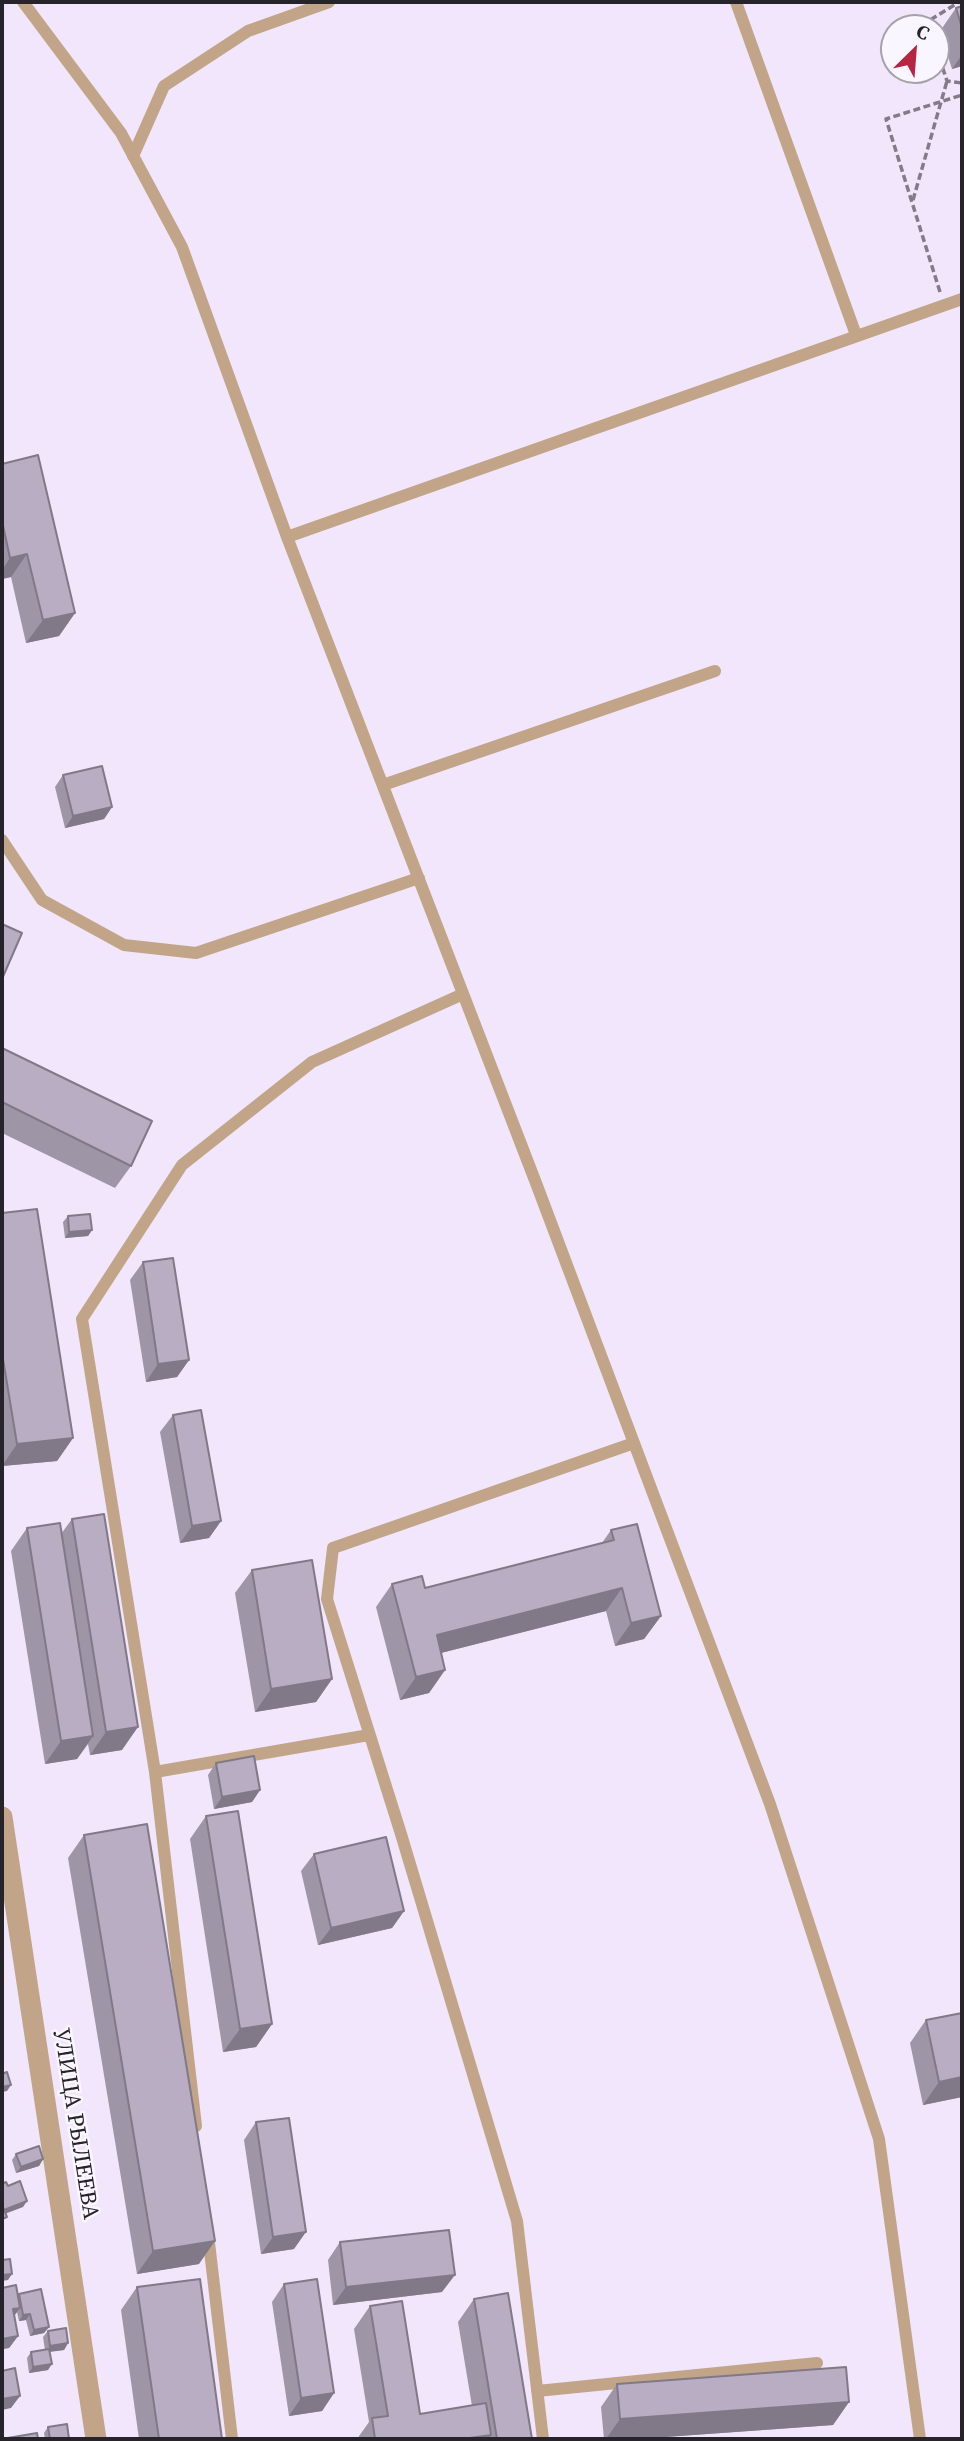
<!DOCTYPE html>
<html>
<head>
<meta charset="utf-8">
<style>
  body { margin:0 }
  #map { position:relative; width:964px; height:2441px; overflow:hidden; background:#f1e6fb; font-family:"Source Serif 4",serif }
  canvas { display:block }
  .frame { position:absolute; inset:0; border:4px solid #27232b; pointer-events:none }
  .north { position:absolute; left:880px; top:14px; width:70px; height:70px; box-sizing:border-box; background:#faf6ff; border:2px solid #a6a2aa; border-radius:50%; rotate:25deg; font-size:19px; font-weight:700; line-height:28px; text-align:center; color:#27232b }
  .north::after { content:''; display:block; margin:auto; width:24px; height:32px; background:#b72542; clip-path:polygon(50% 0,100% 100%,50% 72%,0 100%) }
</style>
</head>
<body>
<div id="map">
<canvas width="964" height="2441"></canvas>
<div class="frame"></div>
<div class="north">С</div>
</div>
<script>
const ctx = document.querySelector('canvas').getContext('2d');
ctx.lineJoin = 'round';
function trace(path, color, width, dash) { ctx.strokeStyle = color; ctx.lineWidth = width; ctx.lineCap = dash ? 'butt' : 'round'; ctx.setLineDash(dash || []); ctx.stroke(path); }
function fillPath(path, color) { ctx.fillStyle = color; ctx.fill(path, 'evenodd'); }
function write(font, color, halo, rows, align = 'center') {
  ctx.font = font + ' "Source Serif 4",serif'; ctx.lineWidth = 5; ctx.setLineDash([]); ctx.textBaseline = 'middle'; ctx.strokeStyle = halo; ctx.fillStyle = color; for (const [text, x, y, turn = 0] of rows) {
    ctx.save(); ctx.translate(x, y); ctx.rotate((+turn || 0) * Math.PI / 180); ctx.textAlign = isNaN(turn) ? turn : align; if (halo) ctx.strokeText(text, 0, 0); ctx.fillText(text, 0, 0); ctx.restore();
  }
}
trace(new Path2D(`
  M929 28 927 22 959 2
  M936 48 947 81 962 83
  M937 53 946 50
  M913 200 947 81
  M940 292 886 119 962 95`), '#837b89', 3.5, [7, 3.5]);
trace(new Path2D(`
  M23 2 121 133 182 247 287 537 536 1183 770 1804 879 2139 920 2439
  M736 2 856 335
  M133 156 164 86 248 31 329 2
  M287 537 962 299
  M383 785 715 671
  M2 840 42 900 124 945 196 953 419 878
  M155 1772 369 1735
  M196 2126 155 1772 82 1319 182 1165 312 1062 463 994
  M208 2234 232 2439
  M537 2391 817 2363
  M543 2439 517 2221 401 1834 327 1599 333 1548 634 1443`), '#c2a589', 12);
trace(new Path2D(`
  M2 1817 96 2439`), '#c2a589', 21);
fillPath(new Path2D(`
  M962 6V66L952 69 940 31 956 8Z
  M2 464 75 613 59 636 26 643 11 577 2 579Z
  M63 775 112 807 104 819 65 828 55 787Z
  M2 1048 131 1166 115 1188 2 1133Z
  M2 1213 73 1438 57 1461 2 1466Z
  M68 1216 92 1230 88 1236 65 1238 63 1222Z
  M143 1262 189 1360 177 1377 146 1382 130 1280Z
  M173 1415 221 1521 209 1538 180 1543 160 1432Z
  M72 1519 122 1750 90 1755 88 1744 77 1759 45 1764 11 1551 27 1528 61 1534Z
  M611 1530 661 1616 644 1639 615 1646 606 1611 441 1653 445 1670 429 1693 400 1700 376 1607 392 1584 425 1588 602 1543Z
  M252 1570 332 1679 316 1702 255 1712 235 1593Z
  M216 1763 260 1790 252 1802 214 1809 208 1775Z
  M206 1816 272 2024 256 2047 223 2052 190 1839Z
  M84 1835 199 2264 137 2274 68 1858Z
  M314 1854 404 1911 392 1928 318 1945 301 1871Z
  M962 2013V2097L923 2105 910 2043 926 2020Z
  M256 2122 294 2249 261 2254 244 2140Z
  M16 2154 43 2159 39 2166 16 2173 12 2160Z
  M340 2242 442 2292 333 2305 328 2260Z
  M284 2284 334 2393 322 2411 289 2416 272 2302Z
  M16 2285 18 2295 19 2294 41 2289 49 2327 44 2333 30 2336 26 2320 19 2321 17 2312 14 2316 18 2336 9 2348 2 2349V2288Z
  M137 2287 222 2439H139L121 2310Z
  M474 2299 532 2439H357L369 2422 354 2329 370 2306 420 2414 472 2406 458 2322Z
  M48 2331 68 2343 64 2350 50 2352 48 2370 29 2373 27 2358 31 2352 45 2350 43 2337Z
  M617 2384 849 2402 833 2425 637 2439H604L601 2407Z
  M48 2427 69 2439H45L44 2433Z`), '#9e95a7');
fillPath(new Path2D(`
  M962 55V66L952 69Z
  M27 554 11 577 2 579V570L10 558Z
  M75 613 59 636 26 643 43 620Z
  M112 807 104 819 65 828 73 816Z
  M92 1230 88 1236 65 1238 69 1232Z
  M189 1360 177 1377 146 1382 158 1364Z
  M73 1438 57 1461 2 1466 17 1444Z
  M221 1521 209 1538 180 1543 192 1526Z
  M622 1588 606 1611 421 1658 437 1635Z
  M661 1616 644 1639 615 1646 631 1623Z
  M445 1670 429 1693 400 1700 416 1677Z
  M332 1679 316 1702 255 1712 271 1689Z
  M138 1727 122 1750 90 1755 106 1732Z
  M93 1736 77 1759 45 1764 61 1741Z
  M260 1790 252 1802 214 1809 222 1797Z
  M404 1911 392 1928 318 1945 331 1928Z
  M272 2024 256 2047 223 2052 240 2029Z
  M962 2077V2097L923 2105 939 2082Z
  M11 2085 7 2091 2 2092V2087Z
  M43 2159 39 2166 16 2173 21 2167Z
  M27 2201 23 2207 2 2215V2210Z
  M306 2232 294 2249 261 2254 273 2237Z
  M215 2241 199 2264 137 2274 153 2251Z
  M12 2274 8 2280 2 2281V2275Z
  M455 2275 442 2292 333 2305 346 2287Z
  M20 2308 11 2320 13 2309Z
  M30 2314 26 2320 19 2321 23 2315Z
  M49 2327 44 2333 30 2336 34 2330Z
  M18 2336 9 2348 2 2349V2339Z
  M68 2343 64 2350 46 2352 50 2346Z
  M52 2364 48 2370 29 2373 33 2367Z
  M334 2393 322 2411 289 2416 301 2398Z
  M20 2396 11 2408 2 2410V2399Z
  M849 2402 833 2425 637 2439H606L620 2419Z
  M491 2435 488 2439H463Z`), '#817988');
const building = new Path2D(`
  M962 6V28L956 8Z
  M38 455 75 613 43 620 27 554 10 558 2 521V464Z
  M102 766 112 807 73 816 63 775Z
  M2 924 22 933 2 979Z
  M2 1048 152 1121 131 1166 2 1102Z
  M37 1209 73 1438 17 1444 2 1353V1213Z
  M90 1214 92 1230 69 1232 68 1216Z
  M173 1258 189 1360 158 1364 143 1262Z
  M201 1410 221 1521 192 1526 173 1415Z
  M104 1514 138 1727 106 1732 72 1519Z
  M60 1523 93 1736 61 1741 27 1528Z
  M637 1524 661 1616 631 1623 622 1588 437 1635 445 1670 416 1677 392 1584 422 1576 425 1588 614 1540 611 1530Z
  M312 1560 332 1679 271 1689 252 1570Z
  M254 1756 260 1790 222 1797 216 1763Z
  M238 1811 272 2024 240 2029 206 1816Z
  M147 1824 215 2241 153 2251 84 1835Z
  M386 1837 404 1911 331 1928 314 1854Z
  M962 2013V2077L939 2082 926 2020Z
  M7 2072 11 2085 2 2087V2074Z
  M289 2118 306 2232 273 2237 256 2122Z
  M39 2146 43 2159 21 2167 16 2154Z
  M20 2181 27 2201 4 2210 2 2205V2184L6 2182 8 2186Z
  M2 2205 7 2217 2 2219Z
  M449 2230 455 2275 346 2287 340 2242Z
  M10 2259 12 2274 2 2275V2260Z
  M200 2279 222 2439H159L137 2287Z
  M317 2279 334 2393 301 2398 284 2284Z
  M16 2285 20 2308 13 2309 18 2336 2 2339V2288Z
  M41 2289 49 2327 34 2330 30 2314 23 2315 19 2294Z
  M508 2293 532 2439H497L474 2299Z
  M402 2301 420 2414 486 2403 491 2435 463 2439H375L372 2418 388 2416 370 2306Z
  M66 2328 68 2343 50 2346 48 2331Z
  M49 2349 52 2364 33 2367 31 2352Z
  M846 2367 849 2402 620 2419 617 2384Z
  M15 2368 20 2396 2 2399V2371Z
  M67 2424 69 2439H50L48 2427Z
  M37 2433 38 2439H2Z`);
fillPath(building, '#b8adc2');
trace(building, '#817988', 2);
write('23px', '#27232b', '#faf6ff', [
  ["УЛИЦА РЫЛЕЕВА",75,2124,81]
]);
</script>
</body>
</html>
